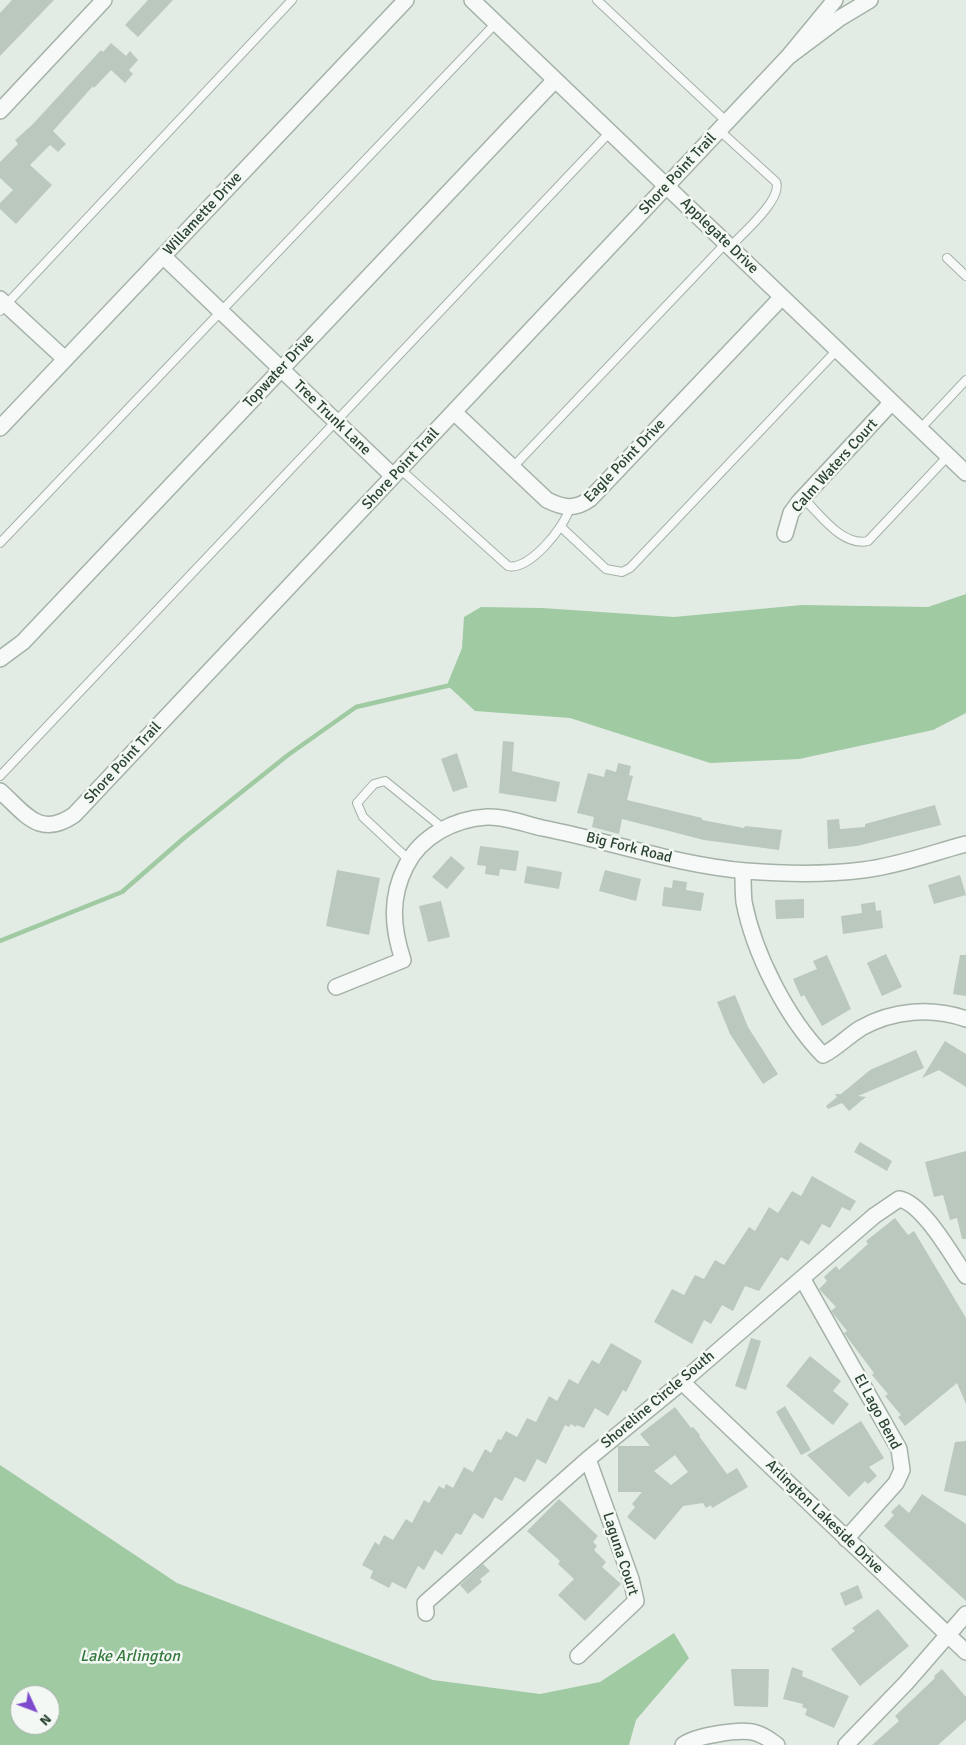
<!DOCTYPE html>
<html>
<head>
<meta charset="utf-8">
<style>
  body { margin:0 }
  #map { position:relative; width:966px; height:1745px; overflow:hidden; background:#e3ebe5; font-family:Signika,sans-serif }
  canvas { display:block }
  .north { position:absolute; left:10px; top:1685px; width:50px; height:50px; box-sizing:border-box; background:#f3f8f4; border:1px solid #a3b0a6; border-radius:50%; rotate:133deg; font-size:14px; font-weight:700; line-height:20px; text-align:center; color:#2b4330 }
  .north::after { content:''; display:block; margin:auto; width:18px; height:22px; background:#7f4bce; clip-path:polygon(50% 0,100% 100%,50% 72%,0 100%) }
</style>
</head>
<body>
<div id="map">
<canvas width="966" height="1745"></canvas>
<div class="north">N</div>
</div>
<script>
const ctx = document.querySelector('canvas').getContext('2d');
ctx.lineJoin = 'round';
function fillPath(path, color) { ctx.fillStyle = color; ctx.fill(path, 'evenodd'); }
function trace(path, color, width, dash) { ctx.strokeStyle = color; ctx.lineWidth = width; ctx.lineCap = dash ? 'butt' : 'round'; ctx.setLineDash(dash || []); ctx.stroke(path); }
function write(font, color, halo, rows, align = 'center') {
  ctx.font = font + ' Signika,sans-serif'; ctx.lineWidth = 5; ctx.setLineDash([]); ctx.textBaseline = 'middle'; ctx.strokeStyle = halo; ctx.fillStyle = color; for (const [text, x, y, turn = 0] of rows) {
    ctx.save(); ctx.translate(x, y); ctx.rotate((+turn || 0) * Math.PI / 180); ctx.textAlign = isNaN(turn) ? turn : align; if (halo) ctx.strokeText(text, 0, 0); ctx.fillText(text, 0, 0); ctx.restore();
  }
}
fillPath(new Path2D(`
  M966 594V713L933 730 799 759 710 763 570 718 475 711 447 685 462 648 464 617 481 607 542 608 674 617 802 605 928 607Z
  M0 1465 177 1583 433 1680 540 1694 600 1682 674 1633 689 1658 636 1720 629 1745H0ZM20 1695H50V1725H20Z`), '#9fcaa2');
trace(new Path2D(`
  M0 941 122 892 184 838 288 755 356 707 451 685`), '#9fcaa2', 4.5);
fillPath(new Path2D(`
  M12 0H54L0 56V13Z
  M148 0H173L138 37 125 25Z
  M111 43 126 56 130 51 138 60 129 70 133 74 125 83 111 70 94 88 93 86 53 131 66 144 58 152 50 145 30 165 52 185 16 224 0 209V203L13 190 0 178V162L18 144 15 140 32 125 101 50 103 52Z
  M503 741 514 742 512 771 560 782 556 802 499 793Z
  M457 753 468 787 453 792 441 759Z
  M618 763 631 766 629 775 633 776 627 800 702 818V820L744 828 745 826 782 830 779 850 704 840 622 819 619 834 592 827 594 817 577 813 588 773 604 777 606 769 616 772Z
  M935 805 941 825 857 846 828 849 827 820 839 819 840 829 865 827V824Z
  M480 846 519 851 516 871 500 869 499 876 485 874 486 866 477 865Z
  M451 856 465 868 447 889 432 877Z
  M527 866 562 872 559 889 524 883Z
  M337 870 380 878 369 935 326 926Z
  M605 870 641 879 636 901 599 891Z
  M960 875 966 895 934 904 928 885Z
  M673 880 687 882 686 890 704 893 701 911 662 906 664 887 672 888Z
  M804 899V918L776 919 775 900Z
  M441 901 450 937 428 942 419 906Z
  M875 902 876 911 881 910 883 928 843 934 841 916 862 913 861 904Z
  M886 954 902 987 882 996 867 963Z
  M827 955 851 1009 822 1026 804 995 801 997 793 979 817 969 813 961Z
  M960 955H966V996L953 994Z
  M735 995 748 1027 778 1074 763 1084 730 1034 717 1002Z
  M945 1041 966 1054V1087L939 1070 922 1078Z
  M916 1050 924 1068 858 1096 866 1097 849 1111 842 1103 828 1109 826 1106 837 1097 835 1094H841L870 1070Z
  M860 1142 892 1161 887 1171 854 1152Z
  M966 1151V1239H962L957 1218 950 1220 943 1195 934 1197 925 1162Z
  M812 1176 856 1201 850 1211 842 1207 830 1228 822 1224 809 1245 801 1240 788 1261 781 1257 759 1291 745 1286 733 1311 722 1305 711 1324 704 1320 692 1344 654 1322 672 1289 684 1295 695 1275 704 1279 715 1260 724 1265 749 1227 755 1231 769 1207 778 1213 792 1191 801 1196Z
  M895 1218 908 1235 914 1231 966 1318V1404L957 1383 905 1426 898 1417 901 1415 885 1396 888 1394 872 1375 874 1373 844 1333 847 1331 831 1311 836 1307 819 1289 827 1281 824 1277 836 1266 839 1270 868 1244 866 1241Z
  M751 1338 761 1341 746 1390 735 1386Z
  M611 1343 642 1361 626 1392 623 1390 608 1416 595 1408 584 1428 577 1425 576 1427 571 1424 569 1427 565 1425 546 1464 537 1459 525 1482 515 1477 502 1501 495 1497 483 1519 474 1513 461 1535 456 1533 442 1555 435 1550 424 1570 418 1566 406 1589 392 1582 389 1588 370 1578 373 1571 362 1565 375 1542 379 1545 384 1535 393 1540 406 1519 412 1523 424 1500 429 1503 439 1486 444 1489 446 1484 453 1488 464 1467 473 1472 485 1449 491 1453 498 1439 501 1440 506 1431 517 1437 527 1418 536 1422 549 1396 557 1401 569 1379 578 1384 592 1360 599 1364Z
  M810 1356 841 1381 833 1391 849 1404 833 1425 786 1386Z
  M785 1406 811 1450 801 1455 776 1412Z
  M675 1407 691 1428 693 1427 700 1435 699 1436 727 1474 737 1468 748 1487 712 1508 711 1505 706 1508 703 1503 683 1506 655 1540 627 1517 635 1507 632 1504 642 1492H618V1446H650L640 1434ZM675 1455 688 1472 671 1485 654 1471Z
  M861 1421 884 1458 869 1467 877 1476 868 1484 865 1481 849 1497 807 1455Z
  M966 1441V1496L944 1491 955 1442Z
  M922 1494 966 1524V1601L884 1526 894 1515 891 1512 899 1504 909 1513Z
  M559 1499 598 1536 593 1542 597 1546 594 1550 606 1562 602 1567 621 1584 585 1621 558 1595 574 1579 558 1564 560 1561 527 1531Z
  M483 1564 490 1571 480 1579 482 1582 468 1594 460 1585Z
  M858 1585 863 1598 845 1606 840 1593Z
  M878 1609 909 1646 860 1686 831 1649 855 1631 852 1628Z
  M792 1667 803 1671 802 1676 849 1696 834 1728 805 1715 807 1709 802 1707 803 1704 783 1699Z
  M731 1669H769L768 1707 734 1706Z
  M942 1669 966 1697V1720L938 1745H872L899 1721 895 1716 935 1678 934 1676Z`), '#bac8bd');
const service = new Path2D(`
  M597 0 727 122
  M719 130 776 182C783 199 742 234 730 247
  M947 258 966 276
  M0 311 292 0
  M920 429 966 380
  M513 467 726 243
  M400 469 508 566C529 571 565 527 570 507
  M803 498C820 514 842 547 868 541L948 456
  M561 527 606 569 622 572 630 568 837 350
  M0 543 496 23
  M0 776 610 132
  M409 860 363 817 357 803 374 784 385 781 444 829`);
const minor = new Path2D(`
  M472 0 966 473
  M835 0 788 57 840 18 870 0
  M0 111 104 0
  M163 256 393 476
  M0 299 65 359
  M454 412 547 500C563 508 575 510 590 499L782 297
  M0 428 406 0
  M785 534 791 513 799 502 892 402
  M0 659 23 642 555 80
  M0 791C25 813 39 839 74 815L788 57
  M743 871C743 881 743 892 744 902 754 953 786 1017 823 1055 837 1048 848 1036 861 1028 893 1010 932 1007 966 1019
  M336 987 403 960C392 927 390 897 406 866 421 836 454 819 487 817 504 816 525 824 542 828 610 841 676 865 746 871 785 874 824 875 863 870 897 866 932 853 966 844
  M802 1278 899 1449 902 1470 896 1483 846 1539
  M682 1382 966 1652
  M426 1613 425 1603 588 1459 682 1382 874 1216 899 1199C923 1203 952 1256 966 1276
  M578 1656 636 1601 631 1579 588 1459
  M683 1745C695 1736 741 1728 756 1733 764 1735 770 1740 777 1745
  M846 1745 906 1683 966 1614`);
trace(service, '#a4b2a7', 10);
trace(minor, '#a4b2a7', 18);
trace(service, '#f6f9f7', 8);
trace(minor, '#f6f9f7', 15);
write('15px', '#2b4330', '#f3f8f4', [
  ["Shore Point Trail",678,174,-47],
  ["Willamette Drive",203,214,-47],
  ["Applegate Drive",719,236,44],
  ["Topwater Drive",279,371,-47],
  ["Tree Trunk Lane",332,418,44],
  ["Eagle Point Drive",625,461,-46],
  ["Calm Waters Court",835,466,-48],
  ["Shore Point Trail",401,469,-47],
  ["Shore Point Trail",123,763,-47],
  ["Big Fork Road",629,848,14],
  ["Shoreline Circle South",658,1400,-40],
  ["El Lago Bend",877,1412,62],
  ["Arlington Lakeside Drive",824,1517,44],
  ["Laguna Court",620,1554,72]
]);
write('italic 16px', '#35773c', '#f3f8f4', [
  ["Lake Arlington",130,1657]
]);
</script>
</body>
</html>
